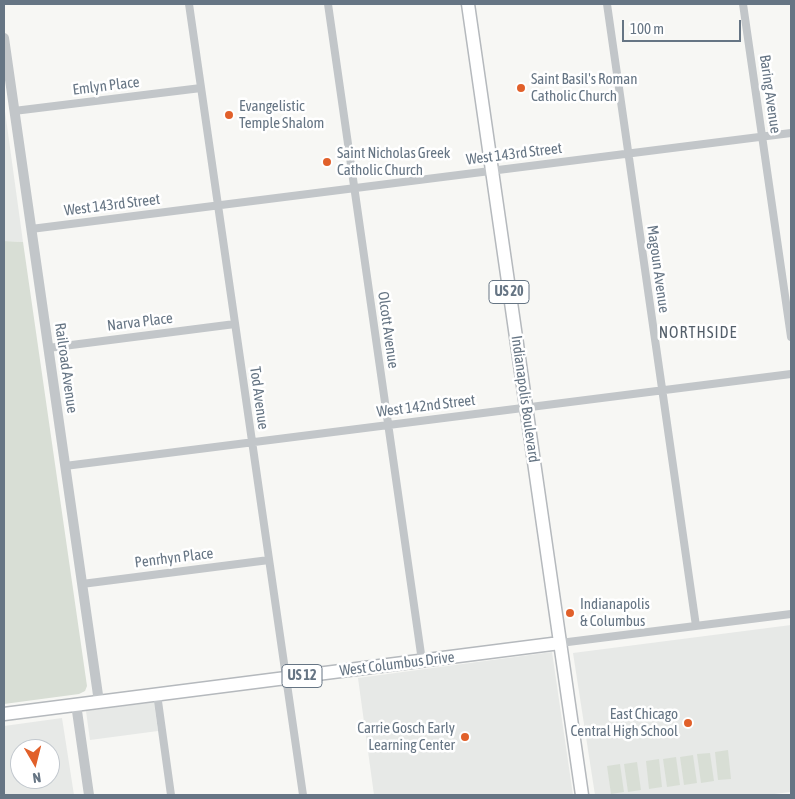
<!DOCTYPE html>
<html>
<head>
<meta charset="utf-8">
<style>
  body { margin:0 }
  #map { position:relative; width:795px; height:799px; overflow:hidden; background:#f7f7f4; font-family:"Asap Condensed",sans-serif }
  canvas { display:block }
  .frame { position:absolute; inset:0; border:5px solid #667584; pointer-events:none }
  .north { position:absolute; left:10px; top:739px; width:50px; height:50px; box-sizing:border-box; background:#fff; border:1px solid #c2c8ce; border-radius:50%; rotate:172deg; font-size:14px; font-weight:700; line-height:20px; text-align:center; color:#667584 }
  .north::after { content:''; display:block; margin:auto; width:18px; height:22px; background:#e1602a; clip-path:polygon(50% 0,100% 100%,50% 72%,0 100%) }
  .scale { position:absolute; left:622px; top:20px; width:119px; height:22px; box-sizing:border-box; border:2px solid #667584; border-top:0; padding-left:6px; font-size:15px; line-height:18px; white-space:nowrap; color:#667584; -webkit-text-stroke:4px #fff; paint-order:stroke }
</style>
</head>
<body>
<div id="map">
<canvas width="795" height="799"></canvas>
<div class="frame"></div>
<div class="north">N</div>
<div class="scale">100 m</div>
</div>
<script>
const ctx = document.querySelector('canvas').getContext('2d');
ctx.lineJoin = 'round';
function fillPath(path, color) { ctx.fillStyle = color; ctx.fill(path, 'evenodd'); }
function trace(path, color, width, dash) { ctx.strokeStyle = color; ctx.lineWidth = width; ctx.lineCap = dash ? 'butt' : 'round'; ctx.setLineDash(dash || []); ctx.stroke(path); }
function write(font, color, halo, rows, align = 'center') {
  ctx.font = font + ' "Asap Condensed",sans-serif'; ctx.lineWidth = 5; ctx.setLineDash([]); ctx.textBaseline = 'middle'; ctx.strokeStyle = halo; ctx.fillStyle = color; for (const [text, x, y, turn = 0] of rows) {
    ctx.save(); ctx.translate(x, y); ctx.rotate((+turn || 0) * Math.PI / 180); ctx.textAlign = isNaN(turn) ? turn : align; if (halo) ctx.strokeText(text, 0, 0); ctx.fillText(text, 0, 0); ctx.restore();
  }
}
fillPath(new Path2D(`
  M4 104 23 242 4 241Z
  M791 625V792L766 795H595L573 653Z
  M552 652 573 795H374L358 678Z
  M154 702 158 731 90 740 86 711Z
  M62 718 74 795H4V726ZM20 749H50V779H20Z`), '#e7e9e7');
fillPath(new Path2D(`
  M4 241 23 242 87 686 85 691 79 694 4 704Z
  M728 750 731 779 718 780 715 752Z
  M710 753 714 781 701 783 697 754Z
  M693 755 697 783 684 785 680 757Z
  M676 757 680 785 667 787 663 759Z
  M659 759 662 787 649 789 646 761Z
  M637 762 641 790 628 792 624 764Z
  M620 764 624 792 611 794 607 766Z`), '#d8ded5');
const primary = new Path2D(`
  M468 4 582 795
  M4 714 560 643`);
trace(primary, '#b5b9bd', 15);
trace(new Path2D(`
  M189 4 303 795
  M328 4 422 661
  M607 4 696 626
  M743 4 791 337
  M14 111 201 88
  M31 229 791 133
  M48 348 235 324
  M65 466 791 374
  M82 584 269 560
  M560 643 791 614
  M157 694 171 795`), '#c2c6c9', 8);
trace(new Path2D(`
  M4 38 99 702
  M76 704 89 795`), '#c2c6c9', 10);
trace(primary, '#fff', 12);
for (const [x, y, r, color] of [
  [521,88,5,"#e1602a"],
  [229,115,5,"#e1602a"],
  [327,162,5,"#e1602a"],
  [570,613,5,"#e1602a"],
  [688,723,5,"#e1602a"],
  [465,737,5,"#e1602a"]
]) { const dot = new Path2D(); dot.arc(x, y, r, 0, 2 * Math.PI); ctx.fillStyle = color; ctx.fill(dot); trace(dot, '#fff', 2); }
for (const [x, y, w] of [
  [509,292,40],
  [302,676,40]
]) { const box = new Path2D(); box.roundRect(x - w / 2, y - 11.5, w, 23, 4); ctx.fillStyle = '#fff'; ctx.fill(box); trace(box, '#667584', 1); }
write('bold 14px', '#667584', null, [
  ["US 20",509,292],
  ["US 12",302,676]
]);
write('15px', '#667584', '#fff', [
  ["Saint Basil's Roman",531,79],
  ["Catholic Church",531,96],
  ["Evangelistic",239,106],
  ["Temple Shalom",239,123],
  ["Saint Nicholas Greek",337,153],
  ["Catholic Church",337,170],
  ["Indianapolis",580,604],
  ["& Columbus",580,621],
  ["East Chicago",678,714,"right"],
  ["Central High School",678,731,"right"],
  ["Carrie Gosch Early",455,728,"right"],
  ["Learning Center",455,745,"right"]
], 'left');
write('15px', '#667584', '#fff', [
  ["Emlyn Place",106,86,-7],
  ["Baring Avenue",770,94,82],
  ["West 143rd Street",514,154,-7],
  ["West 143rd Street",112,205,-7],
  ["Magoun Avenue",658,269,82],
  ["Narva Place",140,322,-7],
  ["Olcott Avenue",388,330,82],
  ["Railroad Avenue",66,368,82],
  ["Tod Avenue",259,398,82],
  ["Indianapolis Boulevard",525,399,82],
  ["West 142nd Street",426,406,-7],
  ["Penrhyn Place",174,558,-7],
  ["West Columbus Drive",397,664,-7]
]);
ctx.letterSpacing = '1px';
write('16px', '#545f6a', '#fff', [
  ["NORTHSIDE",698,333]
]);
ctx.letterSpacing = '0px';
</script>
</body>
</html>
